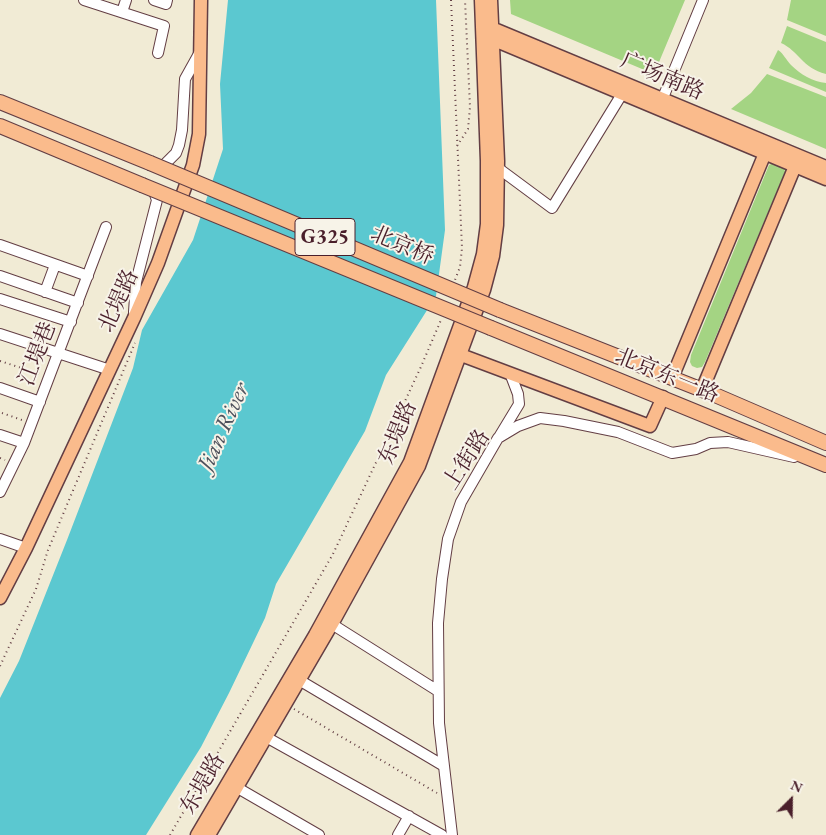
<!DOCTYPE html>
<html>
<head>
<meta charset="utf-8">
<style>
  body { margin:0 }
  #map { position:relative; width:826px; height:835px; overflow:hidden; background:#f1ebd5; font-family:"EB Garamond",serif }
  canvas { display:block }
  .north { position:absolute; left:766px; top:775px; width:50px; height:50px; -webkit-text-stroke:4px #f7f3e8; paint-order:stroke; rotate:23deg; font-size:14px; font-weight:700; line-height:20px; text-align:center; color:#4a1f2b }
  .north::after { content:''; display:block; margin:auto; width:18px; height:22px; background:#4a1f2b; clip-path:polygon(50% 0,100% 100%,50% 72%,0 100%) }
</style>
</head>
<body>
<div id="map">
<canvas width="826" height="835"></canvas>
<div class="north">N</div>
</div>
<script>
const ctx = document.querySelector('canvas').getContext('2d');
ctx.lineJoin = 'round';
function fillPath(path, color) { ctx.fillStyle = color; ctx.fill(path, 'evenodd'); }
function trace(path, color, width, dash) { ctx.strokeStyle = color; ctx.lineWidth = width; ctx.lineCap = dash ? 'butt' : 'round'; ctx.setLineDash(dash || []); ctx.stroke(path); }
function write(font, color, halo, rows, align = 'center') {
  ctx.font = font + ' "EB Garamond","Noto Serif SC",serif'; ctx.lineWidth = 4; ctx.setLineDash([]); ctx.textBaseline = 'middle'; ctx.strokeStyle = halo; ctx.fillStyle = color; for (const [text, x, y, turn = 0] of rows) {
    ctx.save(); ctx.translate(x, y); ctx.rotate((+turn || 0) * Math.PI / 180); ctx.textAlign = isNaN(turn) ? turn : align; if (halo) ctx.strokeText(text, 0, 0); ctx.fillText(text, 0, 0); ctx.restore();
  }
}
fillPath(new Path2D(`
  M510 0H685L654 74 511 14Z
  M791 0H826V36L787 20Z
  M787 26 826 42V74C802 68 799 51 781 43Z
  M778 50C784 54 786 60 791 65 800 74 813 82 826 83V92L769 68Z
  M767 74 826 97V149L731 109 751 93Z
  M773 163 784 167 785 172 705 362 702 367 697 368 692 366 690 362 691 355 769 165Z`), '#a4d483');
fillPath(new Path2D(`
  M228 0H436L445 230 436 296 386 375 365 431 276 584 265 618 229 693 201 747 146 835H0V698L19 661 67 540 133 368 142 330 193 240 223 149 220 84Z`), '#5bc8d0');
const minor = new Path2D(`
  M84 0 164 26 158 53
  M154 0 166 4 167 0
  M122 12 126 0
  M660 105 703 0
  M161 168 176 153 179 145 182 130 185 79 200 52
  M498 168 552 208 622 94
  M0 245 88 276
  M0 276 78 303
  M45 292 55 265
  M0 299 71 322
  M134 312 136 282 157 200 153 189
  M0 334 110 370
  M0 388 40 402
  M0 435 24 443
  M499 437 519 404 518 394 510 373
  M0 492 24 443 106 227
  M0 539 26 548
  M327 621 438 691
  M294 677 444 766
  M266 737 442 835
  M236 787 319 835
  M398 835 409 816
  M452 835 439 723 438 623 442 579 448 539 461 502 498 438 518 426 540 418 564 421 618 432 672 453 696 449 710 443 728 442 794 457`);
const major = new Path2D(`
  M487 26 826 167
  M487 37 826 179
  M453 352 650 426 663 397
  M672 378 768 146
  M702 390 798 159
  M0 598 26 548 134 318 158 263 193 165 199 134 201 0
  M197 835 315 635 410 462 474 287 483 254 487 224V161L481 0
  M209 835 332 624 419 466 484 290 493 256 497 225 498 161 491 0`);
const highway = new Path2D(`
  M0 102 150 163
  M0 126 142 185
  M500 310 715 395 826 443
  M491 328 826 465`);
trace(minor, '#633e44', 12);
trace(major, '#633e44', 15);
trace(highway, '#633e44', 16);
trace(new Path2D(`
  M451 0 462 248 460 267 455 280
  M457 146 468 129 470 107 465 0
  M0 361 40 374
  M2 413 22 420
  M0 458 5 460
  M0 666 36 589 48 550 135 343
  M294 709 437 793
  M170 835 333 554 420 369 441 320`), '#633e44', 2, [1, 4]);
trace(minor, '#fff', 10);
trace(major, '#fabb8c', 12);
trace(highway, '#fabb8c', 14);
const highwayBridge = new Path2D(`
  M150 163 500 310
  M142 185 491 328`);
trace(highwayBridge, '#633e44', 16, []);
trace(highwayBridge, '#fabb8c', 14);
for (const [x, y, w] of [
  [325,237,60]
]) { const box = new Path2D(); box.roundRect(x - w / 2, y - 18.5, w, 37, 4); ctx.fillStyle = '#f7f3e8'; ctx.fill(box); trace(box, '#4a1f2b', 1); }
write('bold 21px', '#4a1f2b', null, [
  ["G325",325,237]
]);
write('22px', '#4a1f2b', '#f7f3e8', [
  ["广场南路",662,77,23],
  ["北京桥",402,246,23],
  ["北堤路",119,301,-66],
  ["江堤巷",38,354,-69],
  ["北京东一路",667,376,22],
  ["东堤路",398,433,-68],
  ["上街路",467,460,-57],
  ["东堤路",203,784,-60]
]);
write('italic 24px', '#4f525d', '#f7f3e8', [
  ["Jian River",224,427,-66]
]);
</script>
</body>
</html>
